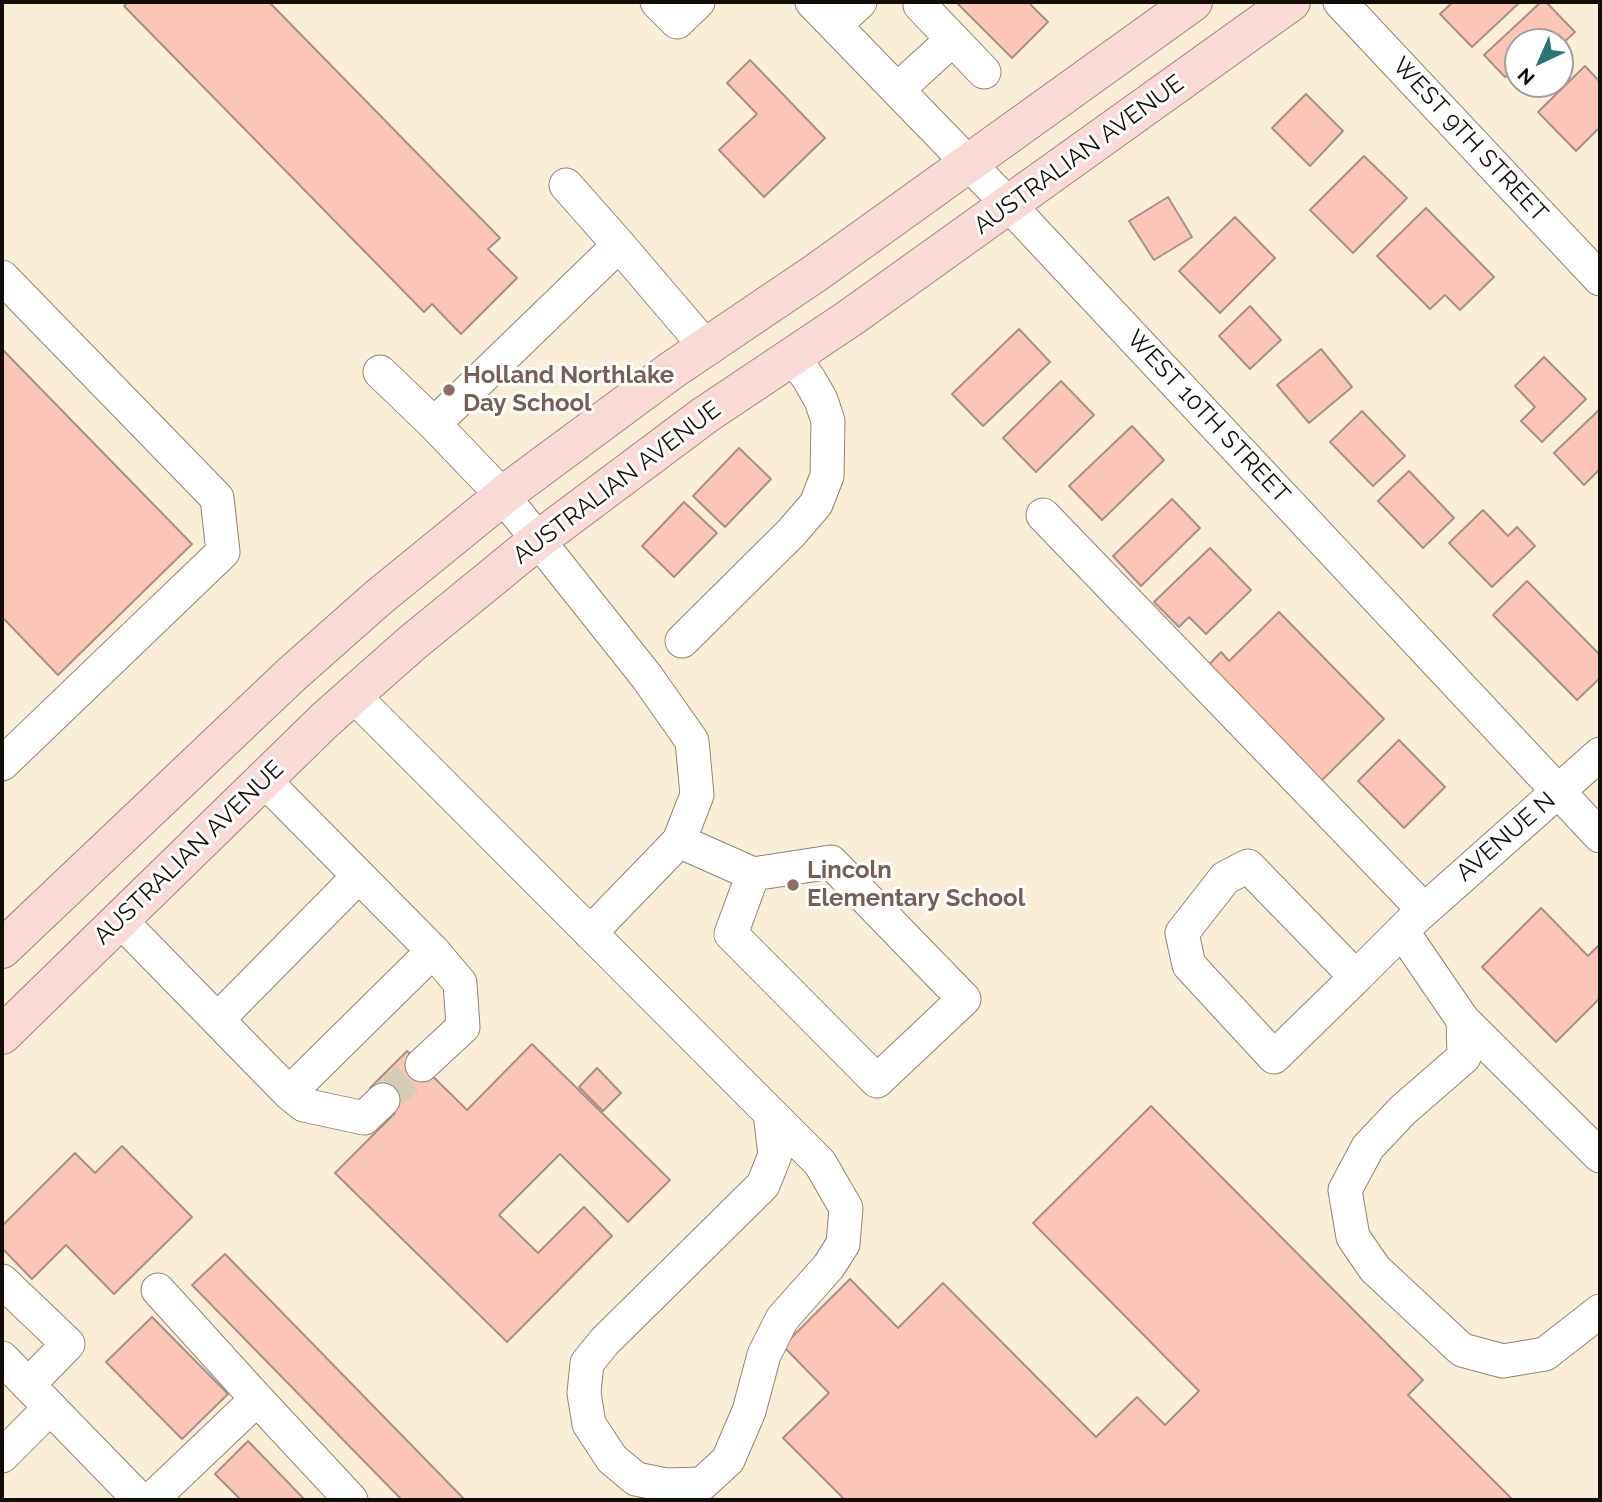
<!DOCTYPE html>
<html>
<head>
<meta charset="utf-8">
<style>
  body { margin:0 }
  #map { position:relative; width:1602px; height:1502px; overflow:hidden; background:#faeed7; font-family:Raleway,sans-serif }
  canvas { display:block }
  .frame { position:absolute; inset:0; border:4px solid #120e07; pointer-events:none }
  .north { position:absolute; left:1504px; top:28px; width:70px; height:70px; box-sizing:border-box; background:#fff; border:2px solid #a09f9c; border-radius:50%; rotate:224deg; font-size:19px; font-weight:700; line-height:28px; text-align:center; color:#120e07 }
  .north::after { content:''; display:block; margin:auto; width:24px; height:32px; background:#297475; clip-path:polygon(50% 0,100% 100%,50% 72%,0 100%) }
</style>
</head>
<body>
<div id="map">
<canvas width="1602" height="1502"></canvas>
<div class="frame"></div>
<div class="north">N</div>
</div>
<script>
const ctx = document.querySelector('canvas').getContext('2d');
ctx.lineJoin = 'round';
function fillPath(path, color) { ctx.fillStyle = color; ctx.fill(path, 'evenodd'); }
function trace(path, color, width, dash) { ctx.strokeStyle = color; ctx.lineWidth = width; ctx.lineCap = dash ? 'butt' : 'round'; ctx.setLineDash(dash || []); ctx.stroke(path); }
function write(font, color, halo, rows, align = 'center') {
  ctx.font = font + ' Raleway,sans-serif'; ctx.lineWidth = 6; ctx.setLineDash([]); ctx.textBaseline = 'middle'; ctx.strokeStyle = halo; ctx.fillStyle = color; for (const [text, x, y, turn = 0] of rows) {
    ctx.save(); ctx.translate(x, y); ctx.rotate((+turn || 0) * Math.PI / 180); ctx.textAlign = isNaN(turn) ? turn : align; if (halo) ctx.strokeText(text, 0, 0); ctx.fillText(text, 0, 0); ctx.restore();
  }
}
const building = new Path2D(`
  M128 2H269L500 238 488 249 517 278 461 334 432 304 424 312 124 6Z
  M956 2H1028L1048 22 1012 58Z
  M1453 2H1520L1472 47 1440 14Z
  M1541 2H1546L1575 32 1560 46V42H1518V73L1514 69 1505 77 1484 55Z
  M750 60 825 138 764 197 719 150 757 114 727 83Z
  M1585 66 1600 82V127L1576 151 1538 112Z
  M1306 94 1343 131 1310 166 1272 128Z
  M1364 156 1407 198 1353 253 1310 210Z
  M1168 197 1192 237 1154 260 1129 221Z
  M1426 208 1494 277 1460 310 1445 295 1430 309 1377 256Z
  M1235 217 1275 258 1220 313 1179 271Z
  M1250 306 1281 340 1250 369 1219 336Z
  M1019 329 1050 362 983 426 952 394Z
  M2 349 192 544 58 675 2 617Z
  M1321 349 1352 387 1309 423 1277 385Z
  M1544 357 1586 399 1542 442 1521 421 1535 407 1515 386Z
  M1061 381 1094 415 1036 472 1003 438Z
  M1600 409V469L1584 485 1554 453Z
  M1362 411 1405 456 1373 486 1330 442Z
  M1132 426 1164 460 1102 520 1069 486Z
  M739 448 771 479 725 527 693 496Z
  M1409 471 1454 518 1423 548 1378 501Z
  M1172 499 1200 528 1141 586 1113 556Z
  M684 502 717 533 674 577 642 546Z
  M1483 510 1508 536 1517 527 1535 546 1492 587 1449 543Z
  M1210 548 1251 590 1206 634 1189 617 1179 627 1154 602Z
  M1527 581 1600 655V678L1577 700 1493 615Z
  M1279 612 1384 719 1317 785 1204 670 1221 652 1229 661Z
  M1399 740 1445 787 1404 828 1358 781Z
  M1541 908 1588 956 1600 944V998L1556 1042 1482 967Z
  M532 1044 670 1180 628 1222 560 1154 499 1215 538 1253 584 1207 612 1236 507 1342 335 1173 395 1113 370 1088 407 1051 467 1110Z
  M597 1068 621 1093 603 1111 579 1087Z
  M1151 1106 1423 1380 1408 1395 1513 1500H845L783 1438 829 1393 783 1346 850 1279 898 1328 943 1283 1096 1437 1137 1397 1165 1425 1199 1391 1033 1223Z
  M122 1146 192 1217 114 1294 66 1245 32 1279 2 1248V1226L75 1153 95 1173Z
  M225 1254 465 1500H402L192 1285Z
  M152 1317 228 1394 182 1439 106 1362Z
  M248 1441 305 1500H241L215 1474Z`);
fillPath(building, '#fbc6b6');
trace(building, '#a99089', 2);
trace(new Path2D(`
  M383 1100 422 1065`), '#d7ccb8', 33, [33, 17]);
const minor = new Path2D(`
  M657 2 677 22 698 2
  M812 2 1009 205 1600 836
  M1340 2 1600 279
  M920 5 984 72
  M835 25 860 2
  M897 90 953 39
  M566 185 619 245
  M2 277 217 498 223 552 2 764
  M380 372 434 424
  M1043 515 1424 910
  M682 641 791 533 816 504 827 476 828 421 821 400 809 379 793 357
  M353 695 820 1163 846 1208 843 1244 829 1266 782 1319 764 1355 749 1411 728 1460 702 1484 666 1485 636 1479 612 1459 589 1424 584 1393 587 1363 605 1341 763 1185 775 1155 770 1113
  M264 780 433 951 460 983 463 1027 422 1065
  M679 841 697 795 692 741 647 677 503 496 434 424 619 245 706 347
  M120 920 289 1093 304 1105 364 1118 383 1100
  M1402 931 1463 1020 1600 1156
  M590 933 679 841 753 874 831 862 964 999 877 1081 731 934 753 874
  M1356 977 1274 1057 1189 965 1182 933 1225 878 1248 866 1356 977 1413 920 1600 754
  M218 1019 359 876
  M1463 1020 1464 1057 1403 1110 1368 1147 1345 1190 1353 1237 1375 1269 1462 1350 1503 1361 1545 1354 1600 1311
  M289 1093 433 951
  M2 1281 68 1344 28 1385
  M158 1290 257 1399
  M2 1358 140 1500
  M2 1456 50 1408
  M151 1500 257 1399 351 1500`);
const major = new Path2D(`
  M2 949 292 674 379 597 514 487 672 370 817 272 1193 2
  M2 1035 325 720 412 643 538 540 705 415 850 318 1291 2`);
trace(minor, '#908571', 35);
trace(major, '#a6837d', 40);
trace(minor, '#fff', 33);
trace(major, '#f9dad7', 38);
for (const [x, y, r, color] of [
  [449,390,7,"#8d6e63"],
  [793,885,7,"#8d6e63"]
]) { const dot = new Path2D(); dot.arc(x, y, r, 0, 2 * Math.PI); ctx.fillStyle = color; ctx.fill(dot); trace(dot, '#fff', 2.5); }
write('24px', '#120e07', '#fff', [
  ["WEST 9TH STREET",1470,140,47],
  ["AUSTRALIAN AVENUE",1079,155,-36],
  ["WEST 10TH STREET",1208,417,47],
  ["AUSTRALIAN AVENUE",617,483,-37],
  ["AVENUE N",1506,837,-41],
  ["AUSTRALIAN AVENUE",189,853,-44]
]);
write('bold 24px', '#785e54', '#fff', [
  ["Holland Northlake",463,376],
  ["Day School",463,404],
  ["Lincoln",807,871],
  ["Elementary School",807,899]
], 'left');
</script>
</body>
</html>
